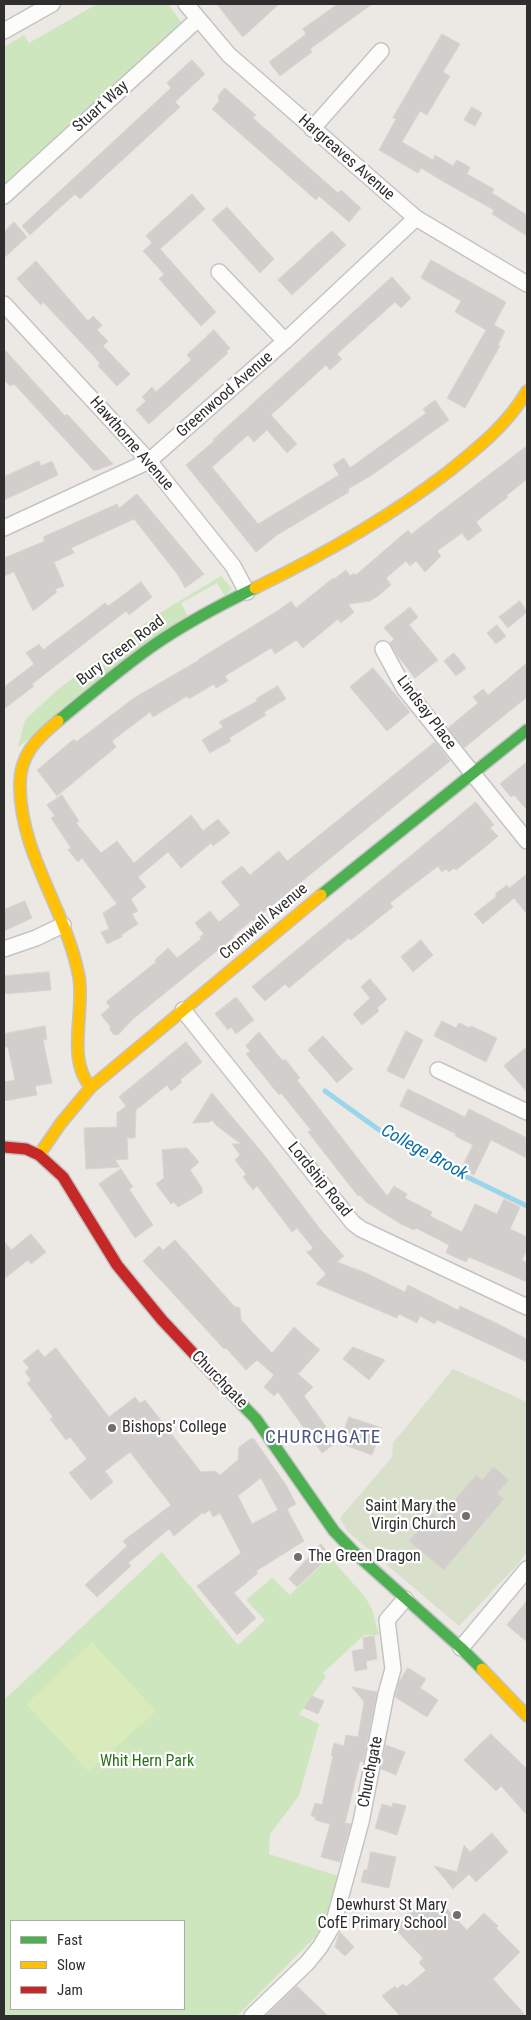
<!DOCTYPE html>
<html>
<head>
<meta charset="utf-8">
<style>
  body { margin:0 }
  #map { position:relative; width:531px; height:2020px; overflow:hidden; background:#ece8e4; font-family:"Roboto Condensed",sans-serif }
  canvas { display:block }
  .frame { position:absolute; inset:0; border:5px solid #2e2e2e; pointer-events:none }
  .legend { position:absolute; left:10px; top:1920px; width:175px; height:90px; box-sizing:border-box; background:#fff; border:1px solid #ababab; margin:0; padding:6px 9px; list-style:none; font-size:15px; color:#2e2e2e }
  .legend li { display:flex; align-items:center; gap:10px; height:25px }
  .legend b { width:25px; border:1px solid #ababab }
</style>
</head>
<body>
<div id="map">
<canvas width="531" height="2020"></canvas>
<div class="frame"></div>
<ul class="legend">
<li><b style="height:6px;background:#4caf50"></b>Fast</li>
<li><b style="height:6px;background:#ffc107"></b>Slow</li>
<li><b style="height:6px;background:#c62828"></b>Jam</li>
</ul>
</div>
<script>
const ctx = document.querySelector('canvas').getContext('2d');
ctx.lineJoin = 'round';
function fillPath(path, color) { ctx.fillStyle = color; ctx.fill(path, 'evenodd'); }
function trace(path, color, width, dash) { ctx.strokeStyle = color; ctx.lineWidth = width; ctx.lineCap = dash ? 'butt' : 'round'; ctx.setLineDash(dash || []); ctx.stroke(path); }
function write(font, color, halo, rows, align = 'center') {
  ctx.font = font + ' "Roboto Condensed",sans-serif'; ctx.lineWidth = 4.5; ctx.setLineDash([]); ctx.textBaseline = 'middle'; ctx.strokeStyle = halo; ctx.fillStyle = color; for (const [text, x, y, turn = 0] of rows) {
    ctx.save(); ctx.translate(x, y); ctx.rotate((+turn || 0) * Math.PI / 180); ctx.textAlign = isNaN(turn) ? turn : align; if (halo) ctx.strokeText(text, 0, 0); ctx.fillText(text, 0, 0); ctx.restore();
  }
}
fillPath(new Path2D(`
  M97 4H168L184 26 150 58 145 56 4 186V47L24 35 29 43Z
  M221 576 232 589 225 596 217 583 181 603 188 616 18 747 25 720 57 690 155 616Z
  M162 1552 238 1645 265 1620 246 1600 272 1578 290 1595 330 1557 365 1597 372 1609 379 1635H364L323 1673 326 1677 299 1714 319 1724 299 1796 270 1834 269 1854 338 1876 326 1926 237 2016H4V1700ZM11 1921H184V2009H11Z`), '#cee6be');
fillPath(new Path2D(`
  M453 1369 527 1402V1551L519 1563 459 1626 347 1531 340 1518 392 1457 393 1443ZM494 1467 508 1480 497 1493 504 1500 444 1570 410 1541 433 1514 439 1519 476 1476 482 1480Z`), '#d8e0cc');
fillPath(new Path2D(`
  M92 1642 156 1711 89 1772 26 1704Z`), '#d9eabb');
trace(new Path2D(`
  M325 1091 382 1132 432 1160 527 1206`), '#99d6ec', 5);
const building = new Path2D(`
  M217 4H279L243 37Z
  M338 4H372L310 49 312 52 280 76 269 62 306 34 303 29Z
  M442 34 460 44 443 72 450 76 427 115 420 111 402 142 433 160 435 155 453 166 457 160 470 167 467 174 494 189 492 193 527 215V236L492 214 494 210 444 182 421 168 418 173 379 150 396 119 393 118Z
  M192 60 205 74 175 102 180 107 80 199 75 194 30 235 22 226 171 88 167 83Z
  M225 88 256 115 253 118 338 193 341 190 361 208 349 222 319 196 316 200 212 109 219 101 218 96Z
  M472 107 482 113 475 126 464 120Z
  M192 194 205 209 160 249 216 312 201 326 159 279 164 274 143 251 152 243 146 236Z
  M227 207 274 259 260 273 212 220Z
  M14 222 27 237 4 258V232Z
  M332 231 346 245 292 295 278 280Z
  M431 260 506 302 494 325 505 331 498 345 500 346 465 408 447 398 486 330 455 312 461 301 421 278Z
  M36 261 88 321 93 316 102 325 97 330 108 341 103 346 130 374 117 386 98 366 100 363 60 320 43 302 41 305 17 279Z
  M392 277 411 298 401 308 395 302 337 354 342 359 330 370 326 365 271 415 297 444 287 453 267 430 254 442 248 435 212 467 258 524 339 475 333 465 344 458 350 468 426 413 423 409 435 400 449 420 372 475 348 489 349 492 277 535 256 552 186 465 214 441 213 440Z
  M214 330 230 348 226 352 228 353 149 424 136 410 146 401 142 397 152 387 156 392 191 360 187 355Z
  M4 349 65 416 67 414 113 464 94 471 14 384 10 386 4 380Z
  M527 446V479L506 496 508 497 476 522 482 530 468 541 462 533 437 551 441 556 425 572 416 561 410 566 406 561 386 578 391 585 378 596 370 601 348 604 354 612 341 623 338 619 303 648 296 640 275 654 271 648 225 676 228 681 216 688 214 684 189 699 187 696 153 717 150 712 112 741 116 747 57 796 37 770 74 739 76 742 134 698 199 660V659L279 610 291 601 296 608 333 578 334 579 346 570 350 576 354 573 356 575 408 530 411 534Z
  M39 461 41 466 52 461 58 475 4 500V477Z
  M137 494 204 574 185 588 178 575 134 519 71 548 74 553 54 562 64 586 55 589 57 592 33 611 14 572 4 576V558L45 541 43 537 117 504 119 508Z
  M141 582 152 597 129 615 126 611 32 684 34 686 4 709V687L34 664 26 653 39 644 43 650 105 603 108 606Z
  M520 601 527 612 508 628 499 617Z
  M410 607 418 617 409 625 438 660 415 678 397 655 390 643 394 639 384 628Z
  M497 625 506 636 496 644 487 633Z
  M454 653 466 668 456 676 444 661Z
  M527 663V697L464 748 448 728 478 703 473 697 483 689 488 695Z
  M373 668 410 712 387 731 350 687Z
  M278 686 286 699 264 712 266 715 229 738 231 741 210 753 202 740 223 727 219 722 245 708 257 701 256 699Z
  M435 742 450 761 253 921 252 920 233 936 234 937 133 1019 118 1035 113 1034 110 1030V1026L101 1015 110 1007 106 1002 156 962 155 960 168 948 177 958 201 939 200 937 204 934 195 923 210 911 219 922 240 905 221 882 242 866 250 875 279 851 287 861Z
  M527 762V810L514 795 511 797 500 784Z
  M62 795 79 821 76 823 101 853 117 841 134 863 191 815 203 831 218 819 230 833 213 846 211 843 181 868 168 852 138 877 146 887 131 899 138 911 132 914 138 924 121 935 122 937 107 944 101 932 109 929 103 913 117 904 82 858 78 862 68 850 71 848 51 818 55 816 47 805Z
  M476 802 494 825 490 828 498 836 489 844 456 870 454 868 449 872 446 869 442 872 438 866 390 903 393 907 351 940 349 938 289 988 285 984 265 1001 252 987Z
  M527 874V914L514 898 483 924 474 914 497 896 495 894 507 885 509 888Z
  M25 901 32 918 4 931V910Z
  M421 940 433 955 413 972 401 957Z
  M49 972 51 990 4 994V976Z
  M370 979 387 999 377 1008 379 1011 362 1025 353 1014 370 998 361 987Z
  M235 998H237L254 1020 236 1034 231 1027 228 1030 215 1014Z
  M442 1021 456 1028 459 1023 470 1028 471 1026 497 1038 486 1062 434 1036Z
  M45 1026 47 1039 43 1040 52 1083 35 1086 37 1095 4 1101V1082L15 1080 8 1047H5L4 1034Z
  M406 1031 423 1040 404 1079 387 1071Z
  M259 1032 282 1060H286L300 1078 297 1080 387 1196 394 1186 407 1194 405 1198 432 1212 430 1216 462 1232 475 1204 497 1214 504 1199 520 1207 510 1229 527 1237V1249L522 1260 527 1263V1282L469 1257 466 1262 446 1253 449 1245 416 1228 414 1230 401 1224 366 1202 360 1195 358 1196 308 1132 311 1130 281 1093 279 1095 246 1054 250 1051 246 1046Z
  M323 1036 353 1069 337 1083 308 1050Z
  M186 1042 202 1062 180 1080 182 1082 171 1091 167 1085 136 1110 135 1138H127L128 1159 115 1160 120 1167 86 1169 84 1128 117 1127V1113L126 1106 119 1097Z
  M527 1047V1092L504 1066Z
  M408 1089 465 1117 469 1109 527 1138V1158L491 1140 474 1175 461 1169 473 1145 455 1136 456 1134 400 1106Z
  M212 1093 265 1156 320 1229 344 1256 337 1262 366 1273 405 1292 408 1285 458 1310 460 1306 496 1323 527 1339V1362L437 1320 435 1324 420 1316 417 1323 399 1314 397 1318 316 1284 326 1274 306 1251 308 1252 313 1248 297 1228 292 1232 257 1186 253 1190 243 1177 246 1174 235 1160 240 1155 232 1144H241L217 1126 212 1120 210 1122 193 1123Z
  M187 1148 199 1162 190 1170 202 1188V1193L178 1207 174 1202 171 1204 156 1184 164 1178 162 1150Z
  M121 1169 133 1187 129 1189 153 1225 135 1238 99 1184Z
  M31 1234 46 1252 31 1264 28 1260 4 1279V1241L11 1250Z
  M175 1240 234 1306 240 1308 241 1320 272 1353 294 1327 320 1350 298 1374 313 1387 304 1396 337 1442 322 1453 278 1392 274 1396 264 1387 274 1375 257 1360 246 1370 226 1348 224 1349 143 1261 159 1246 163 1250Z
  M353 1347 385 1360 369 1380 343 1359Z
  M56 1348 109 1417 135 1397 140 1403 145 1400 201 1472 215 1471 220 1475 238 1460 239 1447 250 1439H254L286 1485 296 1504 287 1509 304 1541 256 1571 258 1573 234 1593 256 1618 237 1635 197 1586 241 1553 220 1513 213 1517 210 1510 204 1514 202 1513 174 1536 169 1529 128 1563 131 1566 97 1597 85 1585 127 1546 123 1541 171 1505 130 1452 105 1471 113 1482 91 1500 69 1473 87 1459 70 1437 66 1440 50 1419 53 1417 27 1383 31 1380 25 1372 29 1368 23 1361 38 1349 44 1357ZM261 1478 278 1510 252 1524 238 1496Z
  M349 1417 382 1428 372 1455 340 1443Z
  M494 1467 509 1480 497 1493 504 1499 444 1570 409 1541 433 1513 439 1519 476 1475 482 1480Z
  M321 1544 330 1556 297 1587 289 1579Z
  M527 1601V1642L507 1625Z
  M374 1636 377 1659 366 1661 367 1669 355 1671 352 1651 364 1649 363 1638Z
  M408 1668 426 1679 420 1688 438 1700 427 1717 395 1697 399 1682Z
  M352 1687 377 1692 363 1762 360 1761 345 1823 351 1824 340 1862 321 1857 330 1824 315 1820 316 1817 311 1816 315 1803 322 1805 333 1756 331 1755 334 1743 344 1746 346 1735 358 1737 364 1702Z
  M312 1696 324 1701 318 1714 304 1708Z
  M491 1734 527 1769V1815L501 1786 496 1791 464 1760Z
  M386 1745 405 1752 396 1775 381 1769Z
  M393 1803 406 1806 397 1835 375 1828 382 1804 392 1807Z
  M492 1833 508 1852 476 1882 469 1874 453 1889 434 1866 457 1872 464 1845 470 1852Z
  M371 1852 396 1857 389 1888 361 1882 364 1870H367Z
  M427 1897 443 1913 447 1909 467 1930 484 1913 498 1926 496 1928 520 1952 493 1979 526 2016H400L382 1996 395 1986 397 1989 403 1984 406 1987 426 1970 419 1963 423 1958 394 1928Z
  M340 1932 354 1947 345 1956 335 1947Z
  M297 1986 328 2016H266Z`);
fillPath(building, '#d1cecb');
trace(building, '#d7d4d0', 1);
const street = new Path2D(`
  M186 4 229 55 416 218 527 284
  M4 31 52 4
  M312 129 381 51
  M4 196 198 19
  M219 272 285 341
  M4 304 149 461 233 566 247 592
  M4 528 149 461 285 341 416 218
  M383 649 404 688 527 841
  M4 949 36 938 63 925
  M183 1010 353 1223 361 1229 527 1307
  M438 1070 527 1112
  M461 1648 527 1569
  M252 2016 307 1963 320 1947 333 1925 361 1822 386 1694 393 1669 387 1620 405 1599`);
const fast = new Path2D(`
  M58 721C90 695 121 668 154 645 186 623 220 605 255 588
  M321 895 527 730
  M224 1386 256 1419 334 1531 355 1553 461 1648 482 1669`);
const slow = new Path2D(`
  M255 588C323 555 388 518 448 472 478 448 507 425 527 391
  M58 721C36 739 19 756 20 786 20 854 67 911 79 977 85 1010 66 1061 91 1087
  M39 1155 61 1123 91 1087 321 895
  M482 1669 527 1716`);
const jam = new Path2D(`
  M4 1147 26 1149 39 1155 63 1177 117 1265 162 1320 224 1386`);
trace(street, '#c5c4c5', 18);
trace(fast, '#c5c4c5', 14);
trace(slow, '#c5c4c5', 14);
trace(jam, '#c5c4c5', 14);
trace(street, '#fcfcfb', 15);
trace(fast, '#4caf50', 11);
trace(slow, '#ffc107', 11);
trace(jam, '#c62828', 11);
for (const [x, y, r, color] of [
  [112,1428,5,"#706f6e"],
  [466,1516,5,"#706f6e"],
  [298,1557,5,"#706f6e"],
  [457,1915,5,"#706f6e"]
]) { const dot = new Path2D(); dot.arc(x, y, r, 0, 2 * Math.PI); ctx.fillStyle = color; ctx.fill(dot); trace(dot, '#fff', 2); }
write('16px', '#2e2e2e', '#fff', [
  ["Stuart Way",101,107,-42],
  ["Hargreaves Avenue",346,158,41],
  ["Greenwood Avenue",225,395,-41],
  ["Hawthorne Avenue",131,444,49],
  ["Bury Green Road",121,651,-37],
  ["Lindsay Place",426,713,53],
  ["Cromwell Avenue",264,922,-40],
  ["Lordship Road",319,1180,51],
  ["Churchgate",219,1380,46],
  ["Churchgate",371,1772,-79]
]);
write('16px', '#2e2e2e', '#fff', [
  ["Bishops' College",122,1428],
  ["Saint Mary the",456,1507,"right"],
  ["Virgin Church",456,1525,"right"],
  ["The Green Dragon",308,1557],
  ["Dewhurst St Mary",447,1906,"right"],
  ["CofE Primary School",447,1924,"right"]
], 'left');
write('16px', '#2c6e1b', '#fff', [
  ["Whit Hern Park",147,1762]
]);
write('italic 18px', '#0d6fa3', '#fff', [
  ["College Brook",424,1153,29]
]);
ctx.letterSpacing = '1px';
write('19px', '#4d5680', '#fff', [
  ["CHURCHGATE",323,1438]
]);
ctx.letterSpacing = '0px';
</script>
</body>
</html>
